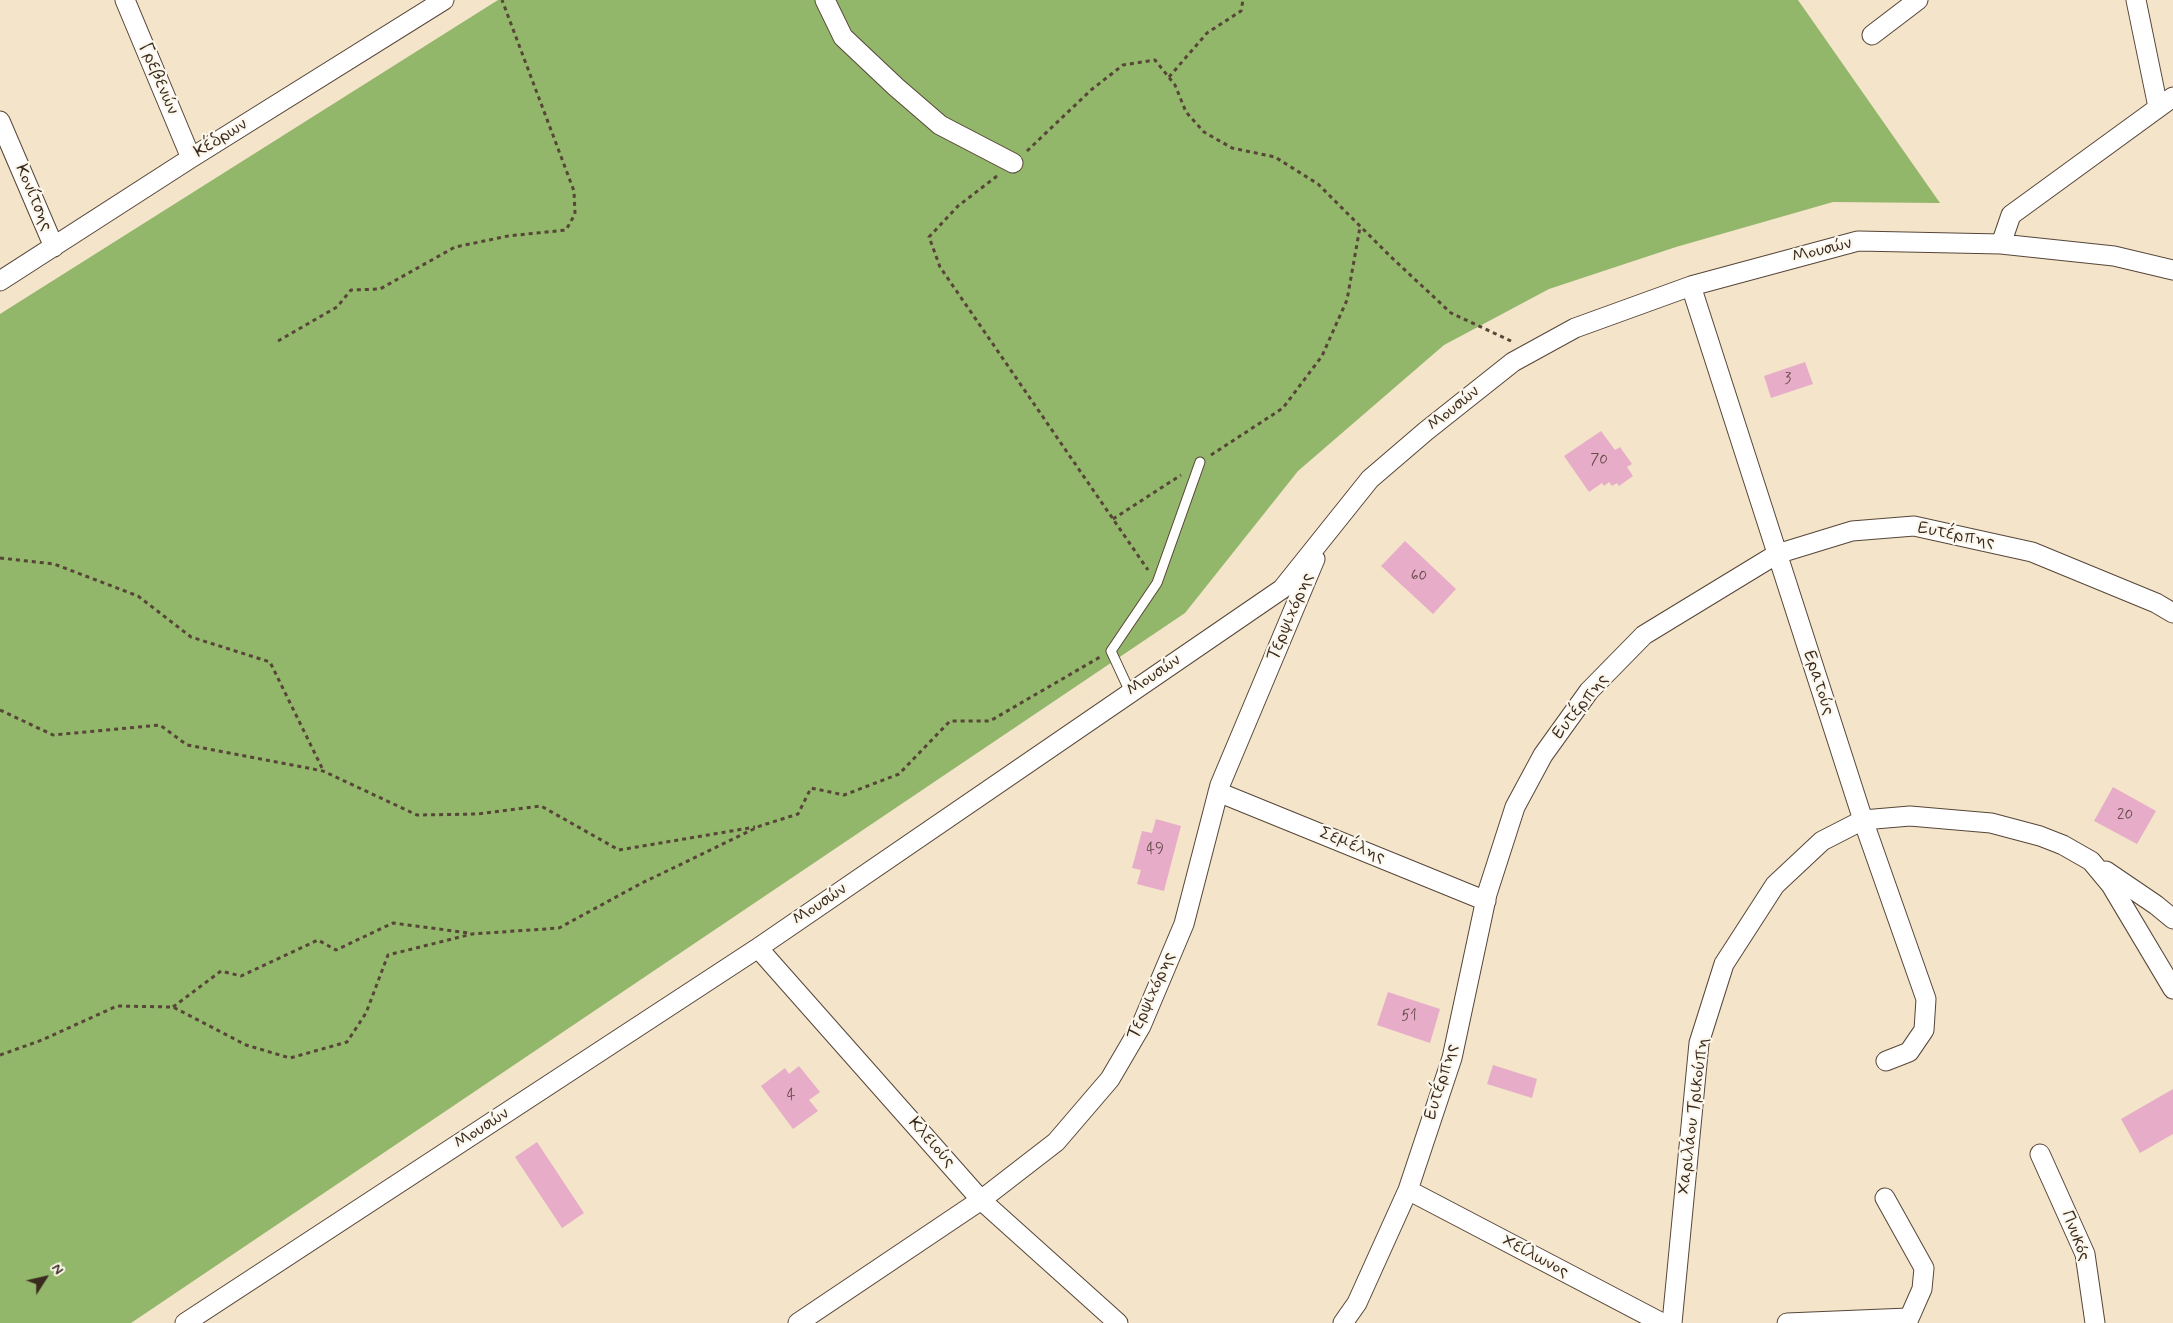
<!DOCTYPE html>
<html>
<head>
<meta charset="utf-8">
<style>
  body { margin:0 }
  #map { position:relative; width:2173px; height:1323px; overflow:hidden; background:#f3e4ca; font-family:Mynerve,sans-serif }
  canvas { display:block }
  .north { position:absolute; left:20px; top:1253px; width:50px; height:50px; -webkit-text-stroke:4px #fbf7ec; paint-order:stroke; rotate:55deg; font-size:14px; font-weight:700; line-height:20px; text-align:center; color:#3b2a1e }
  .north::after { content:''; display:block; margin:auto; width:18px; height:22px; background:#3b2a1e; clip-path:polygon(50% 0,100% 100%,50% 72%,0 100%) }
</style>
</head>
<body>
<div id="map">
<canvas width="2173" height="1323"></canvas>
<div class="north">N</div>
</div>
<script>
const ctx = document.querySelector('canvas').getContext('2d');
ctx.lineJoin = 'round';
function fillPath(path, color) { ctx.fillStyle = color; ctx.fill(path, 'evenodd'); }
function trace(path, color, width, dash) { ctx.strokeStyle = color; ctx.lineWidth = width; ctx.lineCap = dash ? 'butt' : 'round'; ctx.setLineDash(dash || []); ctx.stroke(path); }
function write(font, color, halo, rows, align = 'center') {
  ctx.font = font + ' Mynerve,sans-serif'; ctx.lineWidth = 4.5; ctx.setLineDash([]); ctx.textBaseline = 'middle'; ctx.strokeStyle = halo; ctx.fillStyle = color; for (const [text, x, y, turn = 0] of rows) {
    ctx.save(); ctx.translate(x, y); ctx.rotate((+turn || 0) * Math.PI / 180); ctx.textAlign = isNaN(turn) ? turn : align; if (halo) ctx.strokeText(text, 0, 0); ctx.fillText(text, 0, 0); ctx.restore();
  }
}
fillPath(new Path2D(`
  M498 0H1798L1940 203 1833 202 1676 247 1549 289 1444 345 1298 471 1185 613 131 1323H0V314Z`), '#92b66a');
fillPath(new Path2D(`
  M1805 362 1813 384 1771 398 1764 376Z
  M1601 431 1615 450 1620 447 1632 464 1627 467 1633 476 1619 486 1617 483 1612 486 1609 482 1604 486 1602 483 1589 492 1564 456Z
  M1405 541 1456 589 1433 614 1381 566Z
  M2113 787 2156 811 2137 844 2094 821Z
  M1156 819 1181 826 1164 891 1137 884 1141 870 1132 868 1142 831 1152 833Z
  M1388 992 1440 1009 1430 1043 1377 1025Z
  M1493 1065 1537 1079 1532 1098 1487 1084Z
  M799 1066 820 1092 809 1100 818 1111 793 1129 761 1086 785 1068 789 1074Z
  M2173 1089V1134L2140 1153 2121 1119Z
  M537 1142 584 1213 562 1228 515 1157Z`), '#e7adc8');
const lane = new Path2D(`
  M1130 692 1111 651 1157 583 1200 462`);
const street = new Path2D(`
  M125 0 191 158
  M825 0 843 37 896 87 940 125 1013 163
  M2136 0 2158 107
  M1872 35 1918 0
  M0 121 54 247
  M2001 244 2011 215 2173 97
  M0 281 191 158 444 0
  M1691 286 1863 820 1926 999 1924 1030 1909 1052 1886 1061
  M1218 792 1486 901
  M2106 871 2156 905 2173 919
  M758 948 981 1200 1118 1323
  M2040 1154 2085 1254 2095 1323
  M1408 1190 1662 1323
  M1885 1198 1924 1268 1922 1289 1907 1323
  M185 1323 758 948 1282 589 1370 479 1426 431 1513 362 1575 328 1691 286 1858 241 2001 244 2114 256 2173 270
  M798 1323 981 1200 1056 1142 1110 1079 1141 1026 1184 924 1220 785 1315 559
  M1343 1323 1357 1303 1408 1190 1452 1058 1487 894 1515 807 1543 755 1589 691 1644 635 1777 554 1852 531 1914 526 2032 552 2156 603 2173 613
  M1672 1323 1699 1043 1724 964 1775 885 1822 841 1863 820 1910 816 1991 823 2040 836 2063 845 2091 861 2111 885 2173 989
  M1787 1323 1908 1318`);
trace(lane, '#574638', 11);
trace(street, '#574638', 21);
trace(new Path2D(`
  M1169 77 1207 33 1241 11 1243 0
  M1027 151 1091 90 1123 65 1155 60 1175 85 1186 112 1204 132 1232 148 1275 157 1318 184 1391 257 1451 313 1511 341
  M997 176 958 206 929 237 940 267 1148 570
  M278 341 337 307 351 290 380 289 455 247 508 236 566 230 575 214 574 191 502 0
  M1211 455 1283 408 1322 356 1347 300 1360 227
  M1113 519 1181 475
  M0 558 54 564 138 596 191 637 270 662 323 770
  M0 710 53 735 160 725 187 745 323 771 417 815 478 814 541 806 619 850 755 827
  M173 1007 221 971 241 976 318 940 336 950 393 923 469 933
  M0 1055 42 1040 117 1006 173 1007 246 1045 290 1058 347 1042 366 1013 388 955 472 934 559 928 640 884 760 826 798 814 811 788 844 795 899 774 950 721H990L1100 657`), '#574638', 3, [4, 4]);
trace(lane, '#fff', 9);
trace(street, '#fff', 19);
write('15px', '#664b48', null, [
  ["3",1788,380],
  ["70",1599,461],
  ["60",1419,577],
  ["20",2125,816],
  ["49",1155,850],
  ["51",1409,1017],
  ["4",791,1096]
]);
write('18px', '#3b2a1e', '#fbf7ec', [
  ["Γρεβενών",158,79,67],
  ["Κέδρων",221,139,-32],
  ["Κονίτσης",33,198,67],
  ["Μουσών",1822,251,-14],
  ["Μουσών",1454,409,-39],
  ["Ευτέρπης",1956,536,11],
  ["Τερψιχόρης",1291,617,-67],
  ["Μουσών",1154,676,-34],
  ["Ερατούς",1818,683,72],
  ["Ευτέρπης",1581,707,-51],
  ["Σεμέλης",1352,846,22],
  ["Μουσών",820,905,-34],
  ["Τερψιχόρης",1152,996,-66],
  ["Ευτέρπης",1442,1082,-73],
  ["Χαριλάου Τρικούπη",1694,1116,-83],
  ["Μουσών",482,1129,-33],
  ["Κλειούς",931,1143,48],
  ["Πνυκός",2075,1236,69],
  ["Χείλωνος",1535,1257,28]
]);
</script>
</body>
</html>
